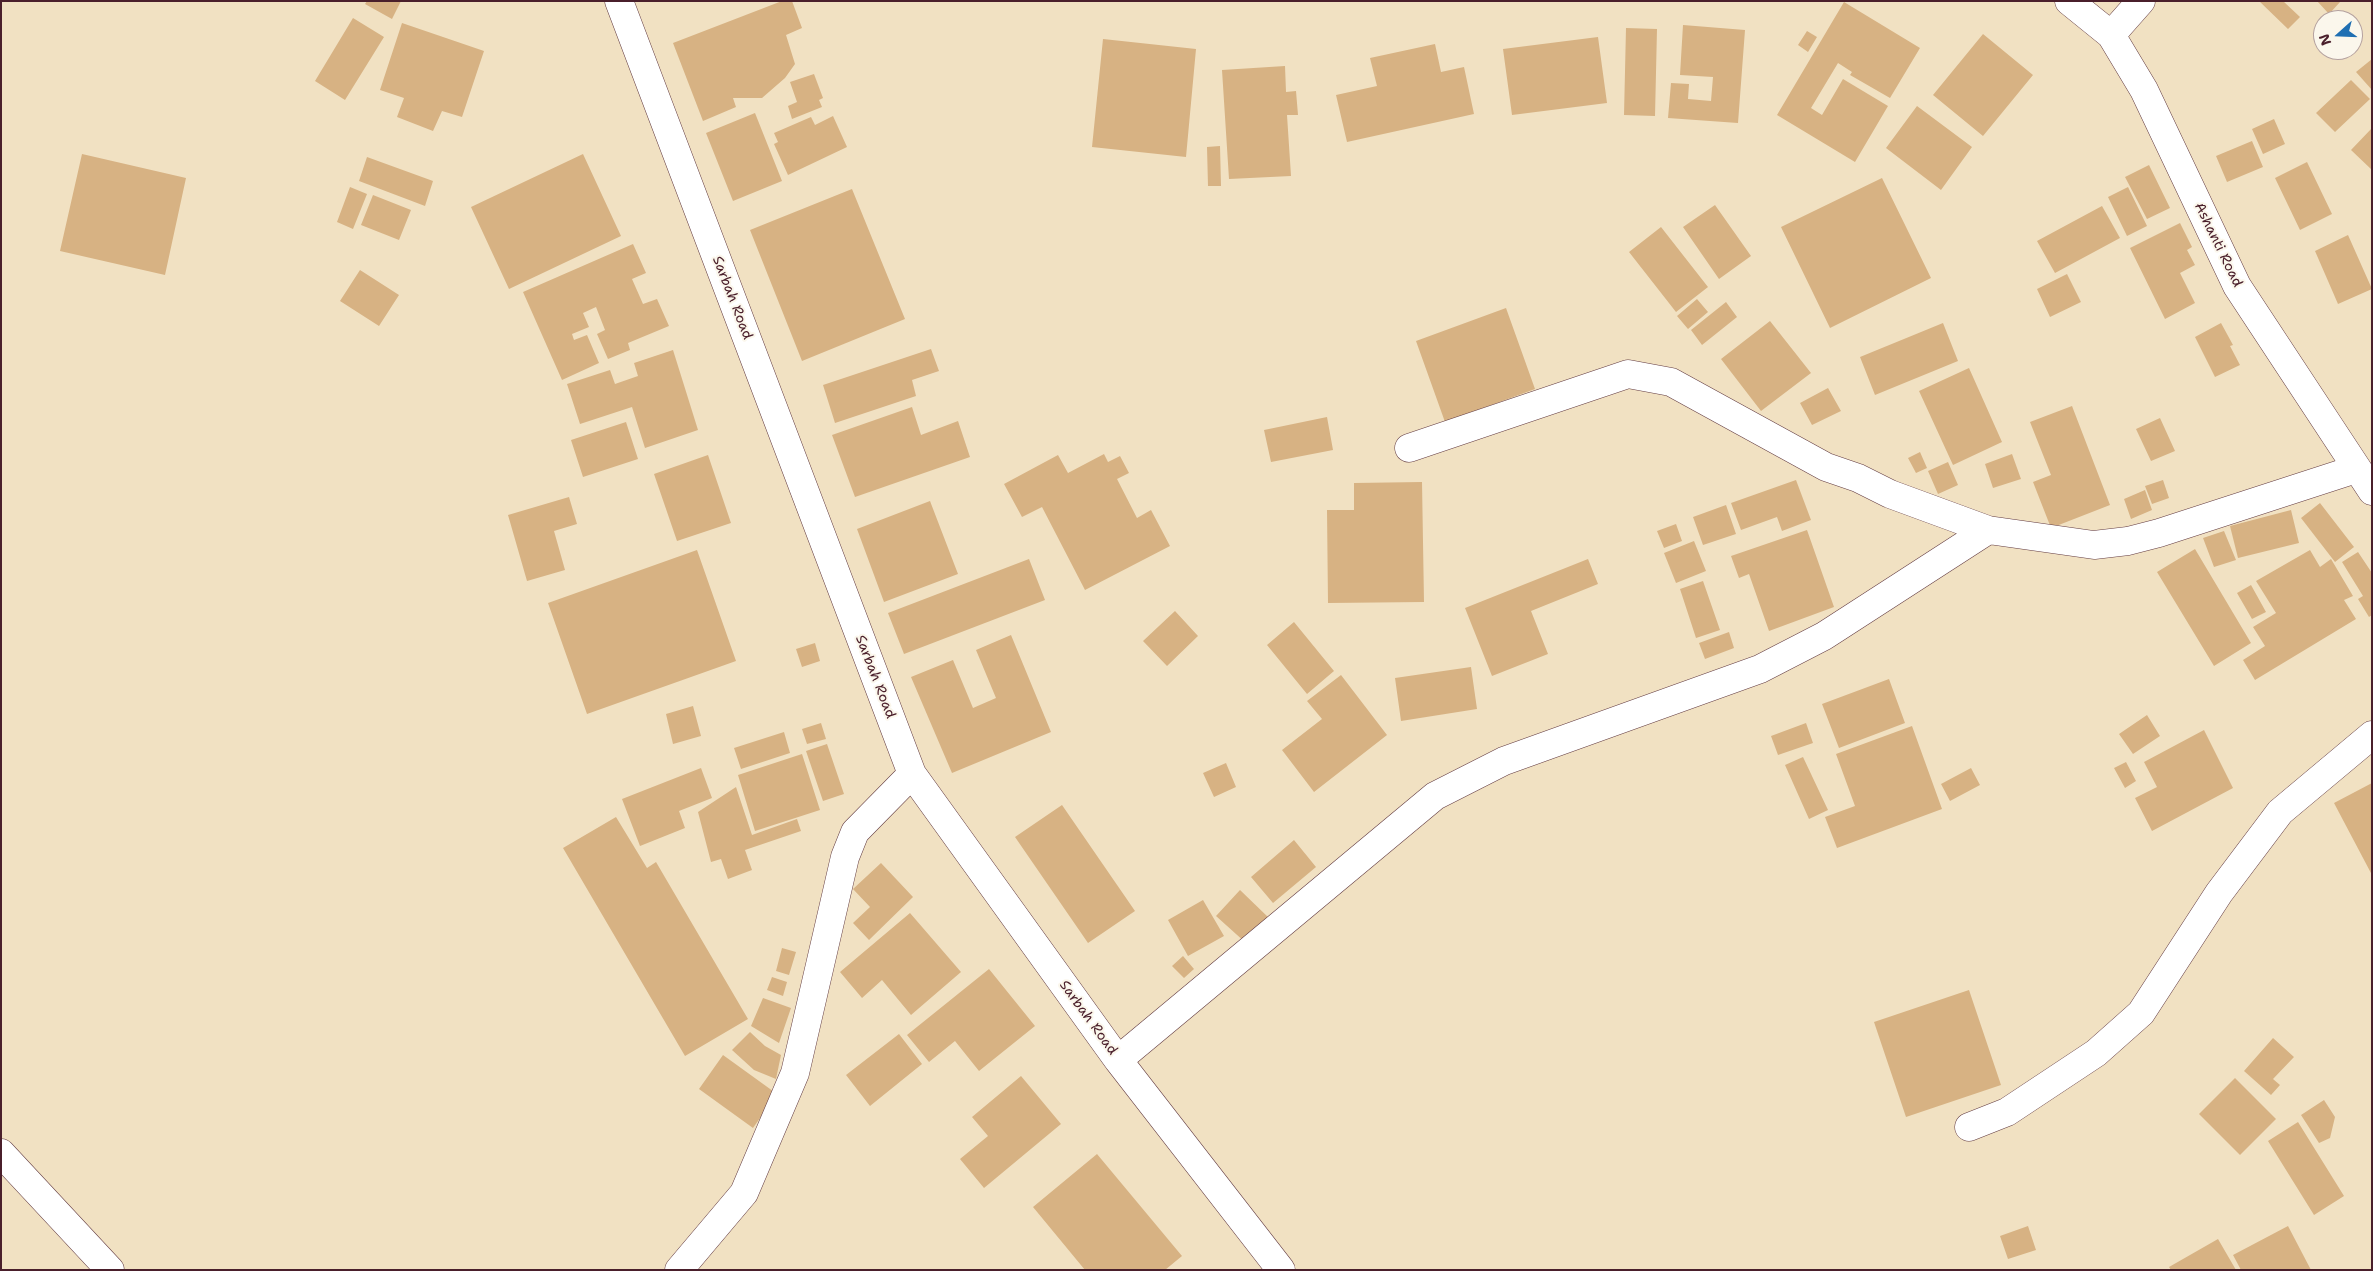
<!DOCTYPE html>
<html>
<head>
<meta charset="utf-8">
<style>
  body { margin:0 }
  #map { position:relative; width:2373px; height:1271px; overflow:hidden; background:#f1e1c2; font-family:"Shantell Sans",sans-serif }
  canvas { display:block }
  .frame { position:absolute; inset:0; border:2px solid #4a1f2b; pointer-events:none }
  .north { position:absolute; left:2313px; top:10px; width:50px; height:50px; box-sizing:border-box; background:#fbf7ec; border:1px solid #b4a19f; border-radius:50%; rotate:250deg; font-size:14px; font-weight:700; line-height:20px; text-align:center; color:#4a1f2b }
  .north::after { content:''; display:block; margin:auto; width:18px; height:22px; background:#1f6fb2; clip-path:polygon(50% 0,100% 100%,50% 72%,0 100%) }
</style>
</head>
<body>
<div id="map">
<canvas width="2373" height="1271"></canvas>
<div class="frame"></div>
<div class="north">N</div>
</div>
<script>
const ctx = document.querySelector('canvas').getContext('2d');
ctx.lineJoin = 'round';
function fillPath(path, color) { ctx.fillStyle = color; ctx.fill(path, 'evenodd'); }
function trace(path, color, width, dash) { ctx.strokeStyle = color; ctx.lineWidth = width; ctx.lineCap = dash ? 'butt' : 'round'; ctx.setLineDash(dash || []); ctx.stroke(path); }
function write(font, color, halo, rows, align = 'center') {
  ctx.font = font + ' "Shantell Sans",sans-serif'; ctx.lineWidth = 4; ctx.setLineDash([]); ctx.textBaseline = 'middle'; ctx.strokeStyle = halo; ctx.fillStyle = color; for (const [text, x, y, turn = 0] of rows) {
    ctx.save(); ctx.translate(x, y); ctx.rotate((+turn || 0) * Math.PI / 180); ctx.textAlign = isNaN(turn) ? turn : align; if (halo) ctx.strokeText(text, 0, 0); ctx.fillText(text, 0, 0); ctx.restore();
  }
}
fillPath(new Path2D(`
  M367 1H401L392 19 365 4Z
  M782 1H792L802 28 786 35 795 64 785 78 762 98H733L736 107 703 121 673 43Z
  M2259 1H2283L2300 17 2288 29Z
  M2317 1H2341L2329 14Z
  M1844 2 1920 48 1890 98 1850 75 1852 72 1838 63 1811 108 1822 115 1843 79 1888 106 1855 162 1777 115Z
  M353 18 384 37 345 100 315 81Z
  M402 23 484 51 462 117 442 111 433 131 397 117 404 98 380 90Z
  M1683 25 1745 30 1738 123 1668 118 1671 83 1689 84 1688 99 1711 101 1713 77 1680 75Z
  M1626 28 1657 29 1655 116 1624 115Z
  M1807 31 1817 37 1808 52 1798 45Z
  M1983 34 2033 75 1983 136 1933 95Z
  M1598 37 1607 103 1512 115 1503 49Z
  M1103 39 1196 49 1186 157 1092 147Z
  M1435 44 1441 72 1464 67 1474 114 1347 142 1336 95 1377 86 1370 58Z
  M2372 59V90L2356 72Z
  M1285 66 1286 92 1296 91 1298 115H1287L1291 176 1229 179 1222 70Z
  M814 74 823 98 819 100 822 107 792 119 788 106 797 102 790 82Z
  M2351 80 2370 99 2335 132 2316 113Z
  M1917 106 1972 147 1941 190 1886 148Z
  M755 113 782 181 733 201 706 133Z
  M833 116 847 147 788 175 774 144 778 142 774 133 811 117 815 125Z
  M2274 119 2285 144 2263 154 2252 129Z
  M2372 128V170L2351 150Z
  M2252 141 2263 167 2227 182 2216 156Z
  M1220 146 1221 186H1208L1207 147Z
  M82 154 186 178 165 275 60 251Z
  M583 154 621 236 509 289 471 207Z
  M367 157 433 181 425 206 359 181Z
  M2307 162 2332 214 2300 230 2275 178Z
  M2149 165 2170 208 2147 219 2125 177Z
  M1882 178 1931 278 1830 328 1781 227Z
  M350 187 367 194 353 229 337 222Z
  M2128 187 2147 226 2127 236 2108 197Z
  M852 189 905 319 802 361 750 230Z
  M373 195 411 210 399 240 361 225Z
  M1715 205 1751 256 1719 279 1683 227Z
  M2102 206 2120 238 2055 273 2037 241Z
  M2180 223 2192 247 2187 250 2195 265 2180 273 2195 303 2165 319 2130 248Z
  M1661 227 1708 287 1676 312 1629 252Z
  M2348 235 2372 289 2338 304 2315 251Z
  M633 244 646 273 632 279 643 304 657 299 669 326 628 343 630 350 608 359 597 334 605 330 596 307 583 313 589 327 572 334 574 340 587 335 599 363 562 380 523 292Z
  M360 270 399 295 379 326 340 301Z
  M2067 274 2081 302 2050 317 2037 289Z
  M1697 299 1708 312 1688 329 1677 316Z
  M1726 302 1737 317 1702 345 1691 330Z
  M1506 308 1535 389 1445 422 1416 341Z
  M1770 321 1811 373 1761 411 1721 359Z
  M1943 323 1958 361 1875 395 1860 357Z
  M2221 323 2233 345 2230 346 2240 365 2215 377 2195 337Z
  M931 349 939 371 912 380 916 396 835 423 823 385Z
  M673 350 698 430 645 448 632 407 580 424 567 384 610 370 615 384 638 376 634 363Z
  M1969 368 2002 442 1953 465 1919 391Z
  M1828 388 1841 411 1812 425 1800 403Z
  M2072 406 2110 505 2051 528 2033 482 2051 475 2030 422Z
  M912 407 921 435 958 421 970 457 855 497 832 435Z
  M1327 417 1333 450 1271 462 1264 430Z
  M2160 418 2175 451 2151 461 2136 429Z
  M626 422 638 459 583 477 571 440Z
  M1920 452 1927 468 1916 473 1908 458Z
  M1104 454 1108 462 1120 456 1129 473 1117 479 1137 518 1151 510 1170 546 1085 590 1042 507 1022 517 1004 484 1058 455 1068 473Z
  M2012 454 2021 479 1993 488 1985 464Z
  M708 455 731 523 677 541 654 474Z
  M1948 462 1958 485 1938 494 1928 471Z
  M1796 480 1811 520 1782 531 1777 517 1741 530 1731 503Z
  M2163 480 2169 498 2152 504 2145 486Z
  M1422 482 1424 602 1328 603 1327 510H1354V483Z
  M2145 490 2152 510 2131 519 2124 499Z
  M569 497 577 524 554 531 565 570 527 581 508 515Z
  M930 501 958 574 884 602 857 529Z
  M2320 503 2354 547 2335 562 2301 518Z
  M1726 505 1736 534 1703 545 1693 517Z
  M2291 510 2299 543 2238 558 2230 526Z
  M1676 524 1682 541 1664 548 1657 531Z
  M1807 530 1834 607 1769 631 1749 574 1739 578 1731 556Z
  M2224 531 2236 560 2214 567 2203 538Z
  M1694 541 1706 571 1676 583 1664 553Z
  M2195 549 2251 643 2214 666 2157 572Z
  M697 550 736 661 587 714 548 603Z
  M2310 550 2320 567 2331 559 2353 596 2344 600 2356 619 2255 680 2243 660 2265 646 2253 627 2276 613 2256 581Z
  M2358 552 2372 573V615L2369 617 2358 599 2363 596 2342 562Z
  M1029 559 1045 600 904 654 888 613Z
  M1588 559 1598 584 1531 611 1548 654 1492 676 1465 608Z
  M1703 581 1720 630 1696 638 1680 589Z
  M2251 585 2266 612 2252 619 2237 593Z
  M1175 611 1198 636 1167 666 1143 641Z
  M1294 622 1334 671 1307 694 1267 645Z
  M1729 632 1734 648 1705 659 1699 643Z
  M1011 635 1051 732 952 773 911 677 953 660 973 708 996 698 976 650Z
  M815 643 820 661 802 667 796 649Z
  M1471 667 1477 709 1401 721 1395 678Z
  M1341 675 1387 735 1314 792 1282 750 1322 719 1307 701Z
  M1889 679 1905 723 1839 748 1822 704Z
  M693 706 701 736 673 744 666 714Z
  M2147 715 2160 736 2133 754 2119 734Z
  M821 723 826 739 807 744 802 729Z
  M1806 723 1813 743 1778 755 1771 736Z
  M1912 726 1942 809 1837 848 1825 817 1855 806 1836 754Z
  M2204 730 2233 788 2152 831 2135 798 2157 787 2144 762Z
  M784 732 790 753 741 769 734 748Z
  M827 744 844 794 823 801 806 751Z
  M802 754 820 810 755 831 738 775Z
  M1803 757 1828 810 1809 819 1785 765Z
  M2126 762 2136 781 2125 788 2114 768Z
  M1226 763 1236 787 1214 797 1203 773Z
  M701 768 712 798 679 811 685 828 640 846 622 799Z
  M1971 768 1980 785 1950 801 1941 784Z
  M2372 783V875L2334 803Z
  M736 787 752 835 797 819 801 831 745 850 752 870 728 879 721 859 711 862 698 812Z
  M1062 805 1135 911 1088 943 1015 837Z
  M616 817 647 868 656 862 748 1019 685 1056 563 848Z
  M1294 840 1316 867 1273 903 1251 877Z
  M881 863 913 897 869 940 853 923 870 907 853 889Z
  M1240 890 1269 918 1246 943 1216 916Z
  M1203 900 1224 936 1188 956 1168 920Z
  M910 913 961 972 911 1015 882 980 862 998 840 972Z
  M782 948 796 952 789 975 776 971Z
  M1183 956 1194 969 1184 978 1172 966Z
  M989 969 1035 1026 979 1071 955 1041 929 1062 907 1035Z
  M772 977 787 982 783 996 767 990Z
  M1969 990 2001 1085 1906 1117 1874 1022Z
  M763 998 791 1008 779 1043 751 1026Z
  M750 1032 765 1046 781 1055 776 1079 754 1070 732 1050Z
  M899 1034 922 1064 870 1106 846 1075Z
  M2273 1038 2294 1057 2273 1079 2280 1085 2271 1095 2244 1071Z
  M723 1055 777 1094 753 1128 699 1089Z
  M1021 1076 1061 1124 984 1188 960 1159 988 1136 972 1117Z
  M2235 1078 2276 1119 2240 1155 2199 1114Z
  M2324 1100 2335 1117 2330 1138 2319 1143 2301 1115Z
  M2298 1122 2344 1196 2314 1215 2268 1141Z
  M1097 1154 1182 1256 1165 1270H1085L1033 1207Z
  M2028 1226 2036 1250 2008 1259 2000 1236Z
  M2288 1226 2311 1270H2241L2233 1255Z
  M2218 1239 2236 1270H2171L2169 1267Z`), '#d7b283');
const minor = new Path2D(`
  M619 1 912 774 1118 1060 1281 1270
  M2111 35 2141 1
  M1409 448 1628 374 1671 382 1826 467 1858 478 1890 494 1988 530 2094 545 2128 541 2159 533 2356 469
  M1118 1060 1435 796 1504 761 1760 669 1824 636 1988 530
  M1969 1127 2007 1112 2096 1053 2141 1013 2219 893 2280 812 2372 735
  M1 1153 110 1270
  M679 1270 744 1193 795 1073 845 857 855 832 912 774`);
const tertiary = new Path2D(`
  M2069 1 2111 35 2144 90 2237 286 2372 491`);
trace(minor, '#633c42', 29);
trace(tertiary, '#633c42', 29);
trace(minor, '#fff', 28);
trace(tertiary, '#fff', 28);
write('14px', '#4a1f2b', '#fbf7ec', [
  ["Ashanti Road",2218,245,64],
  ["Sarbah Road",732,298,69],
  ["Sarbah Road",875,677,69],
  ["Sarbah Road",1088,1018,54]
]);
</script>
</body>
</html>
